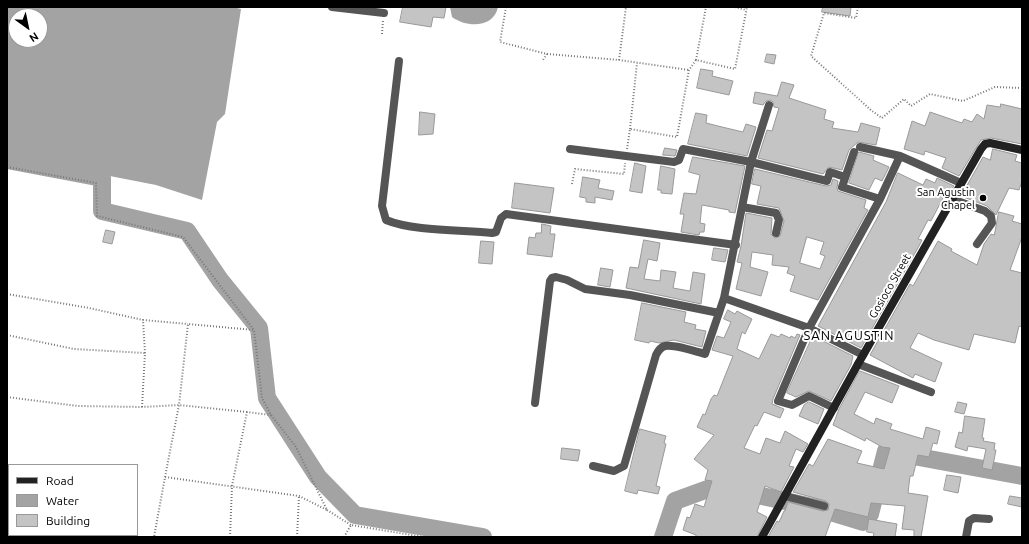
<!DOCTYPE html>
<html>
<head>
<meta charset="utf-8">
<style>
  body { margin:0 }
  #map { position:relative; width:1029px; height:544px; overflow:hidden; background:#fff; font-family:Ubuntu,sans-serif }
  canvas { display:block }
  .frame { position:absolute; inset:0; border:8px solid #000; pointer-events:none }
  .legend { position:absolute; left:8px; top:464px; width:130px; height:72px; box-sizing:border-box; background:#fff; border:1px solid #999; margin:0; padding:5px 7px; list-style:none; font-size:12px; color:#000 }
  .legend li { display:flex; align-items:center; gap:8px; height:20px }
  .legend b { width:20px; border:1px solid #999 }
  .north { position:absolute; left:8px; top:8px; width:40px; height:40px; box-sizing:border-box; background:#fff; border:1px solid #999; border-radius:50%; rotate:147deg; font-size:11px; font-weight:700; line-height:16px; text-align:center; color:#000 }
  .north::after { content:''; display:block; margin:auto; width:14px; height:18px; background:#000; clip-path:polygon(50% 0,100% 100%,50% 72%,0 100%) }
</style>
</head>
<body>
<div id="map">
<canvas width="1029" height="544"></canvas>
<div class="frame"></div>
<ul class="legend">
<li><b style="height:5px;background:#222"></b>Road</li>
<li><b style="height:11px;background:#a3a3a3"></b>Water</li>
<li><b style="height:11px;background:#c4c4c4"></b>Building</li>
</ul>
<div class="north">N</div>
</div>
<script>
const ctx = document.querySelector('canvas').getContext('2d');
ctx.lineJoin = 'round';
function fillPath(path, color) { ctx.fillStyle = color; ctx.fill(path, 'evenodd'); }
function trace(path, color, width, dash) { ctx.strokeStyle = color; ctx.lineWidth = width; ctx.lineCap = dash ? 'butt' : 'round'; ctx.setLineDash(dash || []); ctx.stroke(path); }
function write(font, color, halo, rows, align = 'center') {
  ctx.font = font + ' Ubuntu,sans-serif'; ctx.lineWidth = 4; ctx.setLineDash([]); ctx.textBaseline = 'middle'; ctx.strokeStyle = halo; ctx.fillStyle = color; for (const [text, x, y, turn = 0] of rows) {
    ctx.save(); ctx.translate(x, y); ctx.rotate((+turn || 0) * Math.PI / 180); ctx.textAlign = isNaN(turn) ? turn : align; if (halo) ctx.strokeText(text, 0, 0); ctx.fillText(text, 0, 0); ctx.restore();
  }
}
fillPath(new Path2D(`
  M7 7H233L241 9 225 114 217 122 202 200 156 185 7 156ZM16 16H40V40H16Z
  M450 7H498C494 28 467 28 452 17Z`), '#a3a3a3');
trace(new Path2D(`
  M7 160 102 178V211L187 231 220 280 259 328 267 398 318 477 355 515 483 537
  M7 503 9 504
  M103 535 107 537
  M663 537 675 501 716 486 817 508 863 522 870 514 886 451 1022 476`), '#a3a3a3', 18);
const building = new Path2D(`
  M403 7H446L444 18 433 17 431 27 400 22Z
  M823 7H851L850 16 822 12Z
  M767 54 776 55 774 64 765 62Z
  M701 69 713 71 712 76 733 81 729 95 697 88Z
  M782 82 794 85 789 98 826 110 824 119 834 122 832 128 858 132 861 123 880 128 876 145 858 142 849 150 842 170 829 167 823 174 758 158 767 130 772 131 779 108 774 107 773 102 770 100 766 101 763 105 753 103 755 92 777 96Z
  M1001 104 1022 109V144L991 138 981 140 959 176 942 168 946 158 925 151 924 155 904 149 912 121 925 126 930 112 962 123 964 119 972 122 977 114 984 119 987 105 1000 107Z
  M420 112 435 114 433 134 419 135Z
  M696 113 707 115 706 123 722 127 743 132 746 124 756 127 747 156 688 144Z
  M665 148 677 150 675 156 663 155Z
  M993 149 1017 155 1015 161 1022 163V181L1019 190 1009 188 996 215 987 206 961 196 983 157 990 160Z
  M859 152 874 156 873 160 889 167 882 181 875 178 869 190 849 183Z
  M693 157 745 166 735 213 729 212V210L702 205 700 223 705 224 704 232H700L699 235 681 232 684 214H680L684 193 696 194 700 175 689 172Z
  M635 163 646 166 642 193 630 191Z
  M661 166 675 169 672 194 661 193V190H658Z
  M755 169 826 186 831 185 833 179 838 181 837 188 838 191 866 200 864 208 868 210 818 300 790 291 795 276 787 273 789 267 772 265 773 255 752 252 750 267 768 272 761 296 736 289 742 263 737 262 741 246 746 213 772 218 771 234 775 238 780 236 784 221 779 208 757 204 761 186 752 184ZM807 237 824 242 820 254 825 256 820 269 800 263Z
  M898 173 923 185 926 179 935 183 937 178 954 186 947 197 944 196 931 221 928 220 918 239 922 240 919 246 861 348 818 326 886 202Z
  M583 177 600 180 598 188 614 191 612 200 595 197V203L586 202V198L580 197Z
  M515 183 554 188 550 213 512 208Z
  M999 212 1014 216 1012 221 1022 224V237L1010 270 1022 273V327L1019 326 1015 343 974 334 969 350 934 340 918 333 910 348 942 363 935 382 915 374 913 378 870 355 910 284 913 286 938 241 952 249 951 251 977 265 984 244 991 234 994 235Z
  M542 224 551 226 550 234H555L552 257 527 254 529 237 535 238 536 233H541Z
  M106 230 115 232 112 244 103 242Z
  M644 240 660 243 657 261 648 259 644 279 660 281 661 270 676 272 673 288 690 291 693 272 705 274 701 304 626 288 630 267 638 268Z
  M481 241 494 242 492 264 479 263Z
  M714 248 728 250 725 262 712 260Z
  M601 268 613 270 610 287 598 285Z
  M642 303 686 312 684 322 696 325 695 329 706 331 702 347 674 340 659 343 650 341 649 343 635 340Z
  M728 310 735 314 737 311 752 319 745 334 742 332 737 349 759 359 771 334 779 337 781 334 790 338 791 336 795 338 797 334 800 335 773 399 772 404 784 409 780 418 764 412 757 426 755 425 744 448 760 454 766 438 780 443 785 431 808 444 803 452 796 449 789 466 794 467 781 492 765 486 757 512 767 517 757 537H696V535L683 530 687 517 690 518 695 504 704 507 712 481 705 480 708 470 694 459 714 435 697 427 703 414 705 415 711 399 714 395 717 396 733 356 712 350 717 336 724 338 731 322 724 319Z
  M813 336 853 356 851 365 831 401 809 391 796 397 787 393Z
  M860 371 899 386 892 403 865 392 854 414 874 424 876 418 892 424 890 429 923 439 926 427 940 431 937 444 933 443 929 457 918 455 913 476H910L908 493 928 496 921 537H914V530L902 529 905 506 871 503 868 517 835 509 825 537H768L777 521 779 522 784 511H785L788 502 823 511 828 510 829 504 826 501 793 492 809 464 813 466 828 439 862 451 857 463 884 469 890 448 882 447 866 438 865 441 833 425 839 409Z
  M809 402 824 409 818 424 799 416 804 405Z
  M958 402 967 404 964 414 955 412Z
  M965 416 985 419 982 438H984L983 441 995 443 994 450H996L992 470 982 468 986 449 968 446 967 451 955 447 959 432 962 433Z
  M640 429 666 436 664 443 666 444 656 486 660 487 658 494 638 490 637 494 625 491Z
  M562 448 580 450 578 461 561 459Z
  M947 475 961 477 958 493 944 490Z
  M1010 496 1022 498V507L1008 504Z
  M869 519 897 524 895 537H873L874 533 867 532Z`);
fillPath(building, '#c4c4c4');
trace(building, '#999', 1);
trace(new Path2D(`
  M506 7 500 42 547 54 543 60
  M735 7 746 10
  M858 7 856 18 824 13 811 56 872 111 882 118 904 99 911 106 930 94 963 101 995 87 1022 88
  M382 34 383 20
  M547 54 619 60 689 70
  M619 60 626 7
  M696 60 706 7
  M630 129 637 63
  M627 149 630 129 677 137 689 70 696 60 735 69 747 7
  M7 167 96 183 97 216 183 237 254 330 262 398 271 415 296 447 327 510 299 496 165 477 154 537
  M572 184 575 169 624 174 625 163
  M7 294 89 308 143 320
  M7 335 74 349 145 353
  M7 397 78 406 142 407 179 405 247 412
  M142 407 145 353 143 320 188 324
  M165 477 179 405 188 324 254 330
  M7 510 9 511
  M327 510 351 525
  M87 535 91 537
  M230 537 232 486 247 412 271 415
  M297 537 299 496
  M344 537 351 525 424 537`), '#777', 2, [1, 2]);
trace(new Path2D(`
  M332 7 384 13
  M399 61 382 206 386 220C412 231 462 230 492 233L496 232 501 218 506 214 736 245
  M769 105 751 162 827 181 830 172 845 177
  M860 147 900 156
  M570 149 674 162 679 160 683 149 751 162 742 207 776 213 779 220 776 233
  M854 152 842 187 880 199
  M952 199 985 211 991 216 992 223 977 244
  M724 298 809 328 863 355
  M858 364 931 392
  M535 403 550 281 552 278 556 277 567 280 585 289 630 295 719 313
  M834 408 809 396 792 405 778 401 809 328 880 199 900 156 961 183
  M593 466 614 471 624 466 656 355C658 351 661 347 665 346 674 344 695 351 705 354L724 298 742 207
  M7 496H9
  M785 496 824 506
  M122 535 125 537
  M966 537 969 521 974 518 989 519`), '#555', 8);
trace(new Path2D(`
  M762 537 858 364 981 149 985 144 990 143 1022 150`), '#222', 8);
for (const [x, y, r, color] of [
  [983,198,4,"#000"]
]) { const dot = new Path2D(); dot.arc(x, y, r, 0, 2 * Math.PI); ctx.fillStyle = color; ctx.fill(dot); trace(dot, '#fff', 1.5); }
write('11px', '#000', '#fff', [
  ["San Agustin",975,192],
  ["Chapel",975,205]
], 'right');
write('11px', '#000', '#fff', [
  ["Gosioco Street",890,286,-60]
]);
ctx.letterSpacing = '1px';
write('13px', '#000', '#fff', [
  ["SAN AGUSTIN",849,336]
]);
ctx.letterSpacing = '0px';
</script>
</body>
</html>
